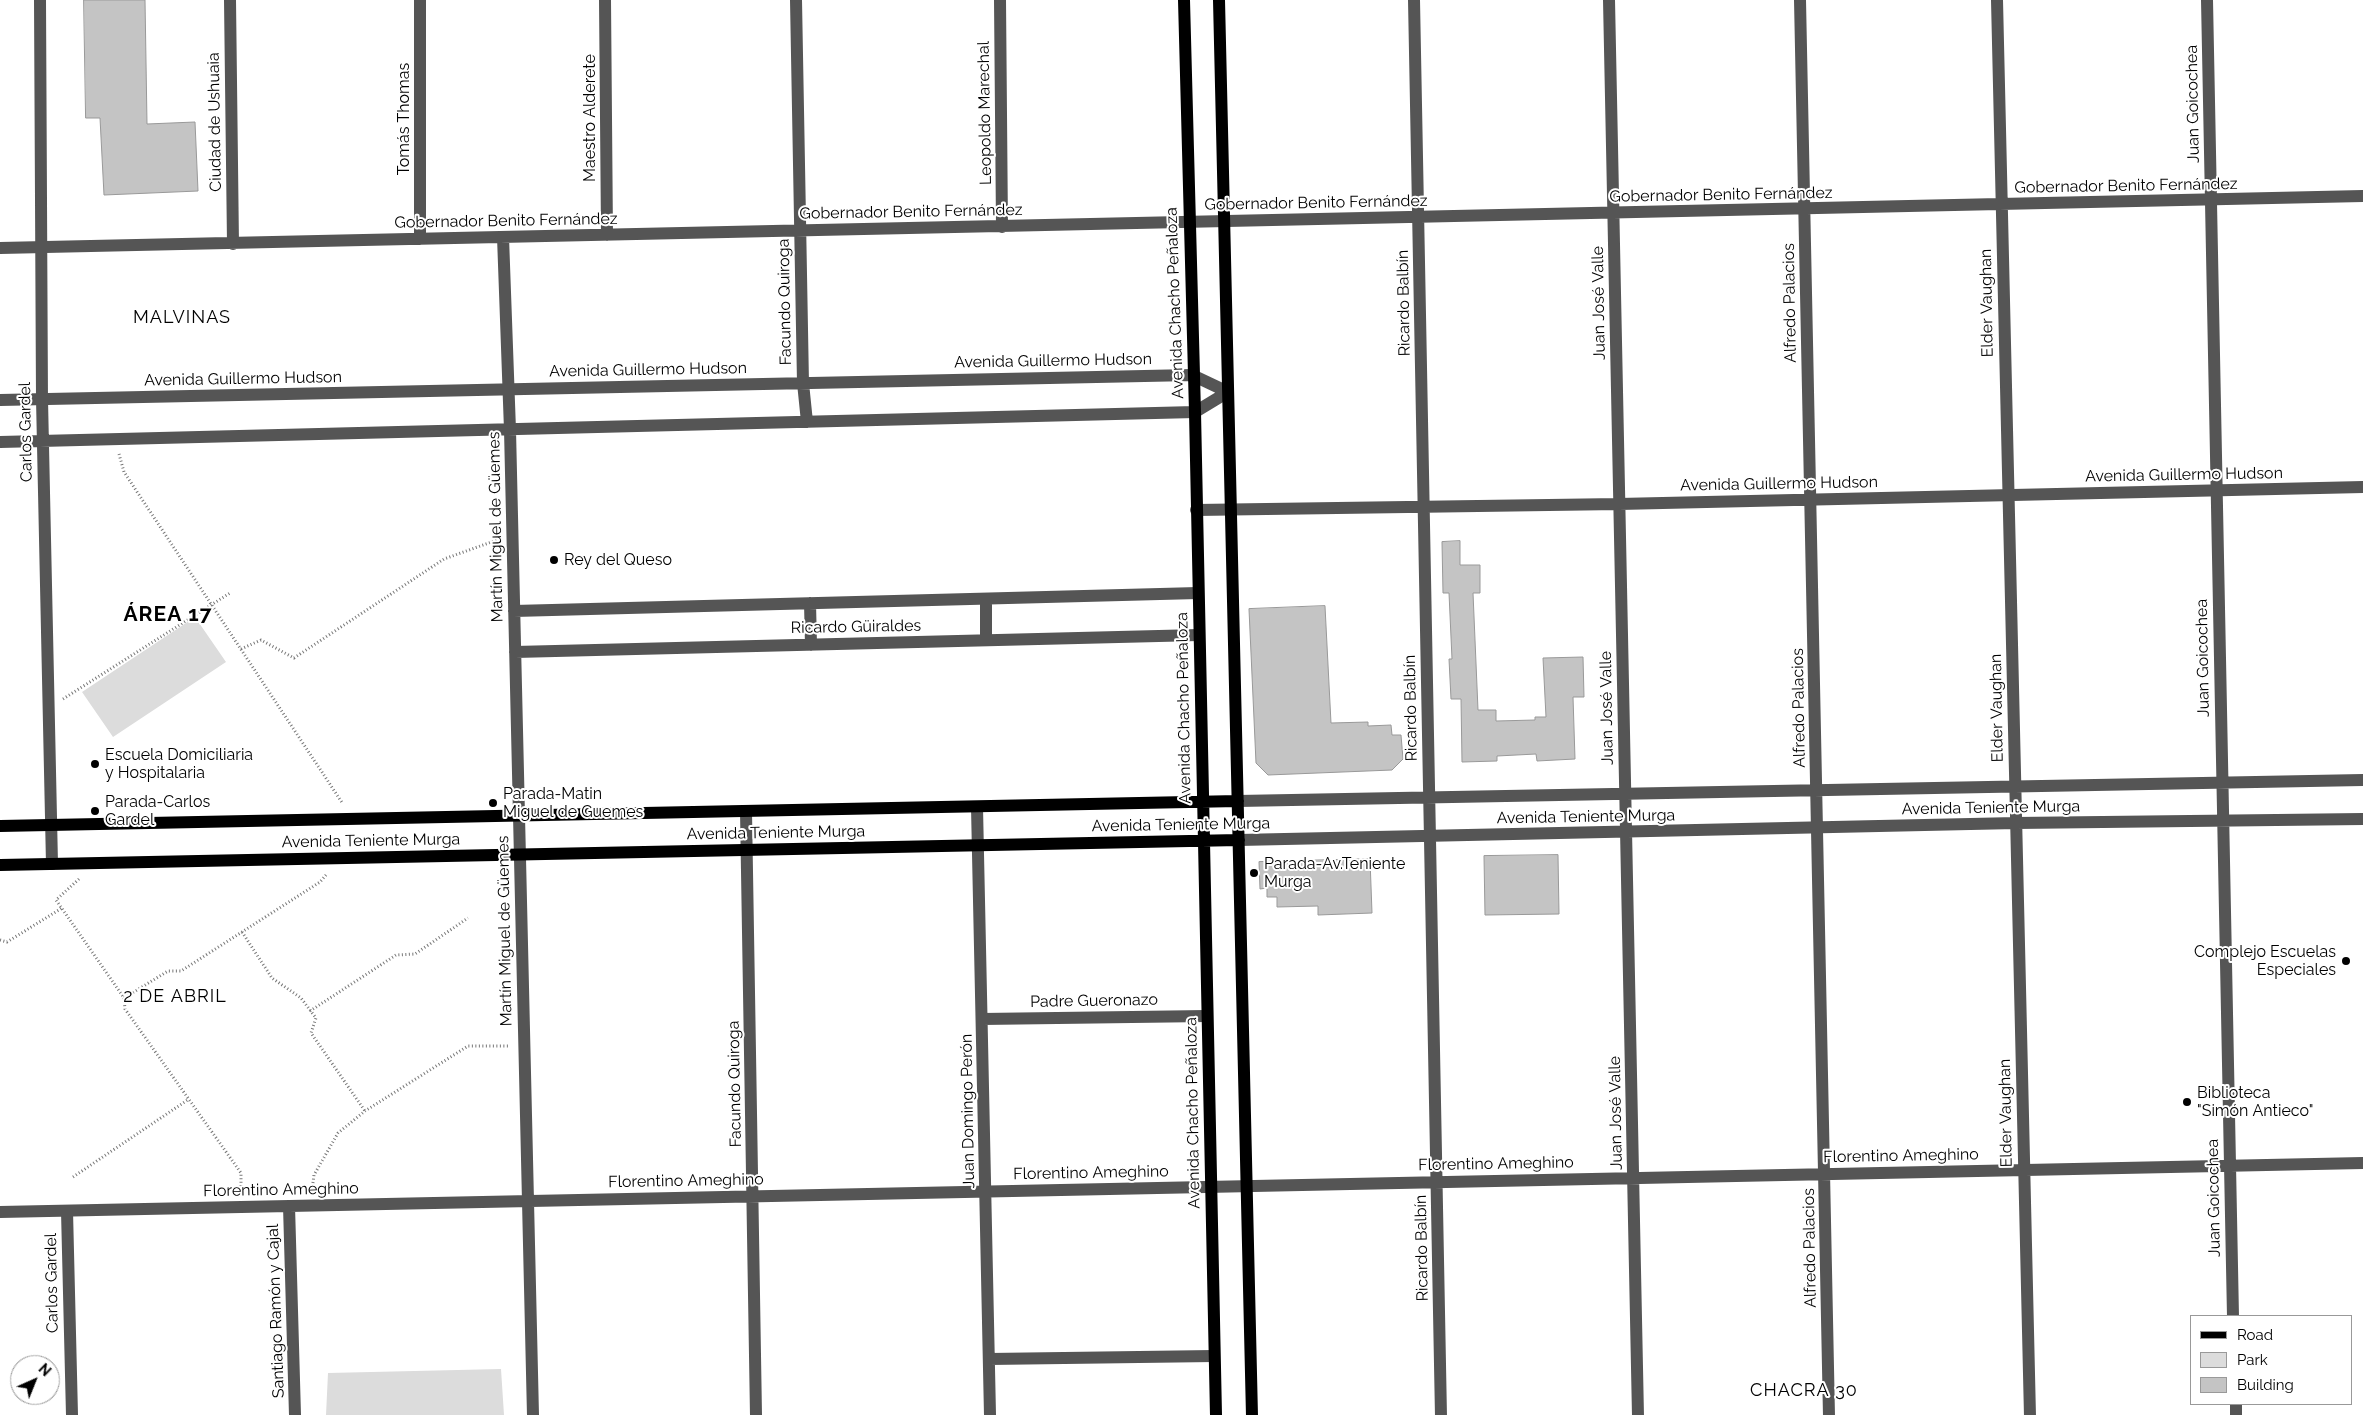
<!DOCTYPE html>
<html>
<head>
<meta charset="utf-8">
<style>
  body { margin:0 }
  #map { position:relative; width:2363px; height:1415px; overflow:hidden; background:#fff; font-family:Raleway,sans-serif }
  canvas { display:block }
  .legend { position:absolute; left:2190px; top:1315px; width:162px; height:90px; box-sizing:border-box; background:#fff; border:1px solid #999; margin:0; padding:6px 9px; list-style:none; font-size:15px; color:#000 }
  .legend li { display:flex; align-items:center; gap:10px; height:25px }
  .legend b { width:25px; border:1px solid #999 }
  .north { position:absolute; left:10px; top:1355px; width:50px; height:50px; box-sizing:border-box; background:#fff; border:1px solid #999; border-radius:50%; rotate:44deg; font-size:14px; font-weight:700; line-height:20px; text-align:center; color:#000 }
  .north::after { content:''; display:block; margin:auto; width:18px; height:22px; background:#000; clip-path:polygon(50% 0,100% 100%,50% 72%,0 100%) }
</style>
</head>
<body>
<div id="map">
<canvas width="2363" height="1415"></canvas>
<ul class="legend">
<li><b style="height:6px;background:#000"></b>Road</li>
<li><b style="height:14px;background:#dcdcdc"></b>Park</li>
<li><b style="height:14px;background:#c4c4c4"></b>Building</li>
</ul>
<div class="north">N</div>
</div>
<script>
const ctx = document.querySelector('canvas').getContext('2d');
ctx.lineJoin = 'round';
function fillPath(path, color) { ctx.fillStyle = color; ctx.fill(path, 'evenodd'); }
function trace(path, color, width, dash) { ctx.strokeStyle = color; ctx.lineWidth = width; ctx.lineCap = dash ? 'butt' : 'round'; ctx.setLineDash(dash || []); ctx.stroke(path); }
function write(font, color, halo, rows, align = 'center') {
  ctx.font = font + ' Raleway,sans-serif'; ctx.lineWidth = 4; ctx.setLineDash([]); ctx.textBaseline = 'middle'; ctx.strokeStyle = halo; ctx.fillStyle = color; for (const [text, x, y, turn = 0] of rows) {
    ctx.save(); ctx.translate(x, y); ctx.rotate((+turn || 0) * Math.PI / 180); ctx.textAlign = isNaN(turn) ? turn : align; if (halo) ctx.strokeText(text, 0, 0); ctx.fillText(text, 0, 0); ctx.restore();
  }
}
fillPath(new Path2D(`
  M195 617 226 662 113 737 82 692Z
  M501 1369 504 1415H326L328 1373Z`), '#dcdcdc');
const building = new Path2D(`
  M84 0H145L147 124 195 122 198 191 104 195 100 118H86Z
  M1460 541V565H1480V593H1473L1478 710H1496V721L1535 720V717H1546L1543 658 1583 657 1584 697H1573L1575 759 1537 761 1536 754 1497 756V761L1462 762 1461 699H1451L1449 659H1452L1449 593H1443L1442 542Z
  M1325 606 1331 723 1368 722V726L1391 725 1392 735H1401L1403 759 1392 770 1268 775 1256 763 1249 609Z
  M1558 855 1559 914 1485 915 1484 856Z
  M1370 859 1372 913 1318 915V906L1277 907V897H1267V888L1260 889 1259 862Z`);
fillPath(building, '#c4c4c4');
trace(building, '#999', 1);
trace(new Path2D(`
  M119 454 124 472 343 804
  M241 649 261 640 294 658 444 559 497 540
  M63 699 230 593
  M79 879 56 900 124 998 125 1009 241 1173V1193
  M242 932 272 978 301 998 316 1018 311 1033 365 1111
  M0 940 7 942 62 908
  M124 998 168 971H181L320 882 326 875
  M310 1011 396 955 415 954 468 918
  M73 1177 189 1099
  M312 1190 314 1175 338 1133 365 1111 468 1046H509`), '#777', 3, [1, 2.5]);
trace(new Path2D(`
  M40 0 42 399 52 864
  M230 0 233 244
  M605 0 607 235
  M796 0 803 383 807 422
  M1000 0 1002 227
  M1414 0 1441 1415
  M1609 0 1638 1415
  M1800 0 1829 1415
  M1997 0 2030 1415
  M2207 0 2233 1316
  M503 237 510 430 533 1415
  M420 239V0
  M0 248 2363 196
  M0 400 1192 375 1228 392
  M0 442 1195 412 1228 392
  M1196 510 1619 504 2363 487
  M986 599V640
  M810 603 811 645
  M514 611 1198 593
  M515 652 1199 635
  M1238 801 2363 780
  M977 807 990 1415
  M746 811 756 1415
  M1239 840 2016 823 2363 819
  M982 1019 1207 1016
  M289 1206 295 1415
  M67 1211 72 1415
  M0 1212 2363 1163
  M989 1359 1214 1356
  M2236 1404V1415`), '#555', 12);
trace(new Path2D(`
  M1184 0 1195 412 1216 1415
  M1219 0 1252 1415
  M0 826 1238 801
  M0 865 1239 840`), '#000', 12);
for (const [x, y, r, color] of [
  [554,560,5,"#000"],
  [95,764,5,"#000"],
  [493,803,5,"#000"],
  [95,811,5,"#000"],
  [1254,873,5,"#000"],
  [2346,961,5,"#000"],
  [2187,1102,5,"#000"]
]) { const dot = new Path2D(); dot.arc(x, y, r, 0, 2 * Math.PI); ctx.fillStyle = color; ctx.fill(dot); trace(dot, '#fff', 2); }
write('16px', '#000', '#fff', [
  ["Juan Goicochea",2193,104,-91],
  ["Leopoldo Marechal",985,113,-91],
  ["Maestro Alderete",590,118,-90],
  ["Tomás Thomas",404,119,-90],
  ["Ciudad de Ushuaia",215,122,-91],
  ["Gobernador Benito Fernández",2126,186,-1],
  ["Gobernador Benito Fernández",1721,195,-1],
  ["Gobernador Benito Fernández",1316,203,-1],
  ["Gobernador Benito Fernández",911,212,-1],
  ["Gobernador Benito Fernández",506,221,-1],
  ["Facundo Quiroga",785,302,-91],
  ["Avenida Chacho Peñaloza",1175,303,-92],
  ["Ricardo Balbín",1404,303,-91],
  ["Juan José Valle",1599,303,-91],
  ["Alfredo Palacios",1790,303,-91],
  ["Elder Vaughan",1987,303,-91],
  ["Avenida Guillermo Hudson",1053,361,-1],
  ["Avenida Guillermo Hudson",648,370,-1],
  ["Avenida Guillermo Hudson",243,379,-1],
  ["Carlos Gardel",26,432,-91],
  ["Avenida Guillermo Hudson",2184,475,-1],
  ["Avenida Guillermo Hudson",1779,484,-1],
  ["Martín Miguel de Güemes",496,527,-91],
  ["Ricardo Güiraldes",856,627,-1],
  ["Juan Goicochea",2203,658,-91],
  ["Avenida Chacho Peñaloza",1184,708,-91],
  ["Ricardo Balbín",1411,708,-91],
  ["Juan José Valle",1607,708,-91],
  ["Alfredo Palacios",1799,708,-91],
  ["Elder Vaughan",1997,708,-91],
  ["Avenida Teniente Murga",1991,808,-1],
  ["Avenida Teniente Murga",1586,817,-1],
  ["Avenida Teniente Murga",1181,825,-1],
  ["Avenida Teniente Murga",776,833,-1],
  ["Avenida Teniente Murga",371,841,-1],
  ["Martín Miguel de Güemes",505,931,-91],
  ["Padre Gueronazo",1094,1001,-1],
  ["Facundo Quiroga",735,1084,-91],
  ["Juan Domingo Perón",968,1111,-91],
  ["Avenida Chacho Peñaloza",1193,1113,-91],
  ["Juan José Valle",1616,1113,-91],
  ["Elder Vaughan",2006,1113,-91],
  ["Florentino Ameghino",1901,1156,-1],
  ["Florentino Ameghino",1496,1164,-1],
  ["Florentino Ameghino",1091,1173,-1],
  ["Florentino Ameghino",686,1181,-1],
  ["Florentino Ameghino",281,1190,-1],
  ["Juan Goicochea",2214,1198,-91],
  ["Ricardo Balbín",1422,1248,-91],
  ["Alfredo Palacios",1810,1248,-91],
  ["Carlos Gardel",52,1283,-91],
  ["Santiago Ramón y Cajal",276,1311,-92]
]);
write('16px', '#000', '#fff', [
  ["Rey del Queso",564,560],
  ["Escuela Domiciliaria",105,755],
  ["y Hospitalaria",105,773],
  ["Parada-Matin",503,794],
  ["Miguel de Guemes",503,812],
  ["Parada-Carlos",105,802],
  ["Gardel",105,820],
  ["Parada-Av.Teniente",1264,864],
  ["Murga",1264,882],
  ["Complejo Escuelas",2336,952,"right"],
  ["Especiales",2336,970,"right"],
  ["Biblioteca",2197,1093],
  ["\"Simón Antieco\"",2197,1111]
], 'left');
ctx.letterSpacing = '1px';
write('18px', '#000', '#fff', [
  ["MALVINAS",182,318],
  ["2 DE ABRIL",175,997],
  ["CHACRA 30",1804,1391]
]);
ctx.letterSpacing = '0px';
ctx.letterSpacing = '1px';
write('bold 21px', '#000', '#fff', [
  ["ÁREA 17",168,615]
]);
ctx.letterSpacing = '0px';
</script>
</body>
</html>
